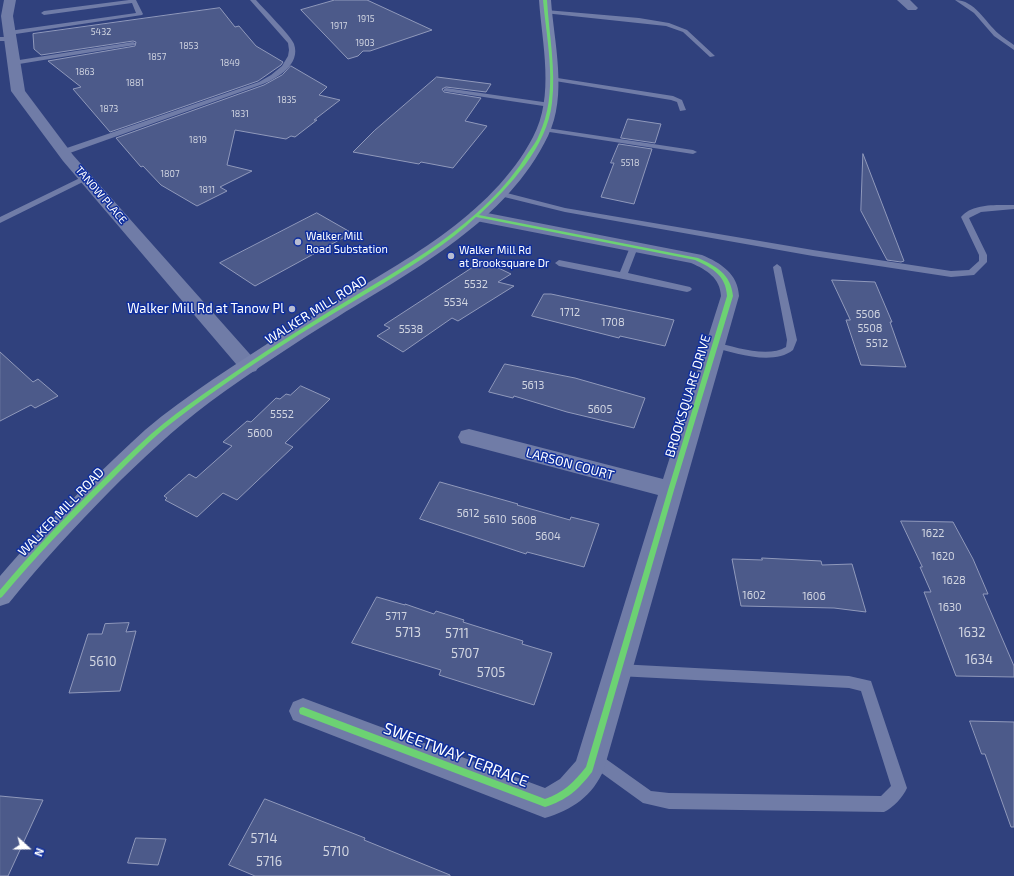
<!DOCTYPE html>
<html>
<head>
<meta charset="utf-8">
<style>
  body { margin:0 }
  #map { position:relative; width:1014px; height:876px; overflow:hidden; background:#30417d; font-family:"Exo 2",sans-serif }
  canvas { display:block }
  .north { position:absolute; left:8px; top:828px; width:40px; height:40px; -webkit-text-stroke:3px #102f9d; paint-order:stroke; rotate:111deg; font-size:11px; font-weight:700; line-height:16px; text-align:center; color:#fff }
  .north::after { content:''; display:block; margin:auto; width:14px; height:18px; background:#fff; clip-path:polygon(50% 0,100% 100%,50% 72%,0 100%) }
</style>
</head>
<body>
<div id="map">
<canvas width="1014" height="876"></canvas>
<div class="north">N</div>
</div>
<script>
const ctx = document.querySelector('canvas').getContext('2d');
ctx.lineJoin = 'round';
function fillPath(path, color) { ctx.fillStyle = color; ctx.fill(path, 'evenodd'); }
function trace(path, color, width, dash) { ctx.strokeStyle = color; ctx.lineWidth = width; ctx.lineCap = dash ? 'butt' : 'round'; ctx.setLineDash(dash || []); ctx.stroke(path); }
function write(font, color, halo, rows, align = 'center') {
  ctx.font = font + ' "Exo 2",sans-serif'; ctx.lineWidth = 3; ctx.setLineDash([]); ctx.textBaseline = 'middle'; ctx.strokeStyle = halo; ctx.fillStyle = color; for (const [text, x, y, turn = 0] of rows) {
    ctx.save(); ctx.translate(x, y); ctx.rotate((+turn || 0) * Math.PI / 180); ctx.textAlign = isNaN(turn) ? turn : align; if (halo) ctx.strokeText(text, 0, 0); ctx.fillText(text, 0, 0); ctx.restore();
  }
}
const building = new Path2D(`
  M335 0H367L432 30 370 51H363L358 56 348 59 301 10Z
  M220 8 235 27 239 26 256 46 283 62 281 65 258 81 110 132 73 89 81 87 48 61 135 46 136 42 133 41 41 55 34 49 33 34Z
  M291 66 327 87 319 95 340 100 314 120H317L295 137 291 136 286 139 235 130 227 165 252 171 220 187 227 191 197 206 161 185 143 166 141 167 116 138 264 85 282 75Z
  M437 77 491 84 486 92 446 87 442 89 444 92 481 98 465 121 487 126 453 168 421 162 419 164 353 152 374 131Z
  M628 119 661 124 655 143 621 138Z
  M619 144 652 149 634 204 601 197 614 163H611Z
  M863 154 904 261 901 262 887 260 861 211Z
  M317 213 352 233 255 286 220 263Z
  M486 262 511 274 498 282 514 286 458 321 452 318 403 352 377 336 390 328 384 325 473 267 476 268Z
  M832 280 875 282 892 322H890L906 367 861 365 846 320H850Z
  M544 294H551L674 320 665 346 620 336 619 338 532 316Z
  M0 352 33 382 38 379 58 396 35 408 31 405 0 421Z
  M505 364 575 378 645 398 634 428 567 412 514 396 513 398 489 392Z
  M301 386 330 399 285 443 293 447 237 500 223 493 197 517 165 500 167 498 164 496 189 474 196 478 232 446 223 442 247 421 251 422 276 398 280 399 286 394 290 395Z
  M440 482 518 504 517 505 570 520 571 517 599 524 584 567 527 552 526 554 420 519Z
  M901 521 953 522 973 559 988 594H983L1014 666V677L956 676 924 592H931L920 567H922Z
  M762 558 821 561 822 565 852 564 866 612 834 608 741 606 732 559 762 560Z
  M377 597 405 605V604L434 614 436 611 464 620 463 622 523 641 522 644 552 653 534 705 439 675 441 670 352 643Z
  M129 623 126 632 136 631 120 691 69 693 88 634H102L105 624Z
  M970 721 1014 722V827H1011L985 754H982Z
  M0 796 43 800 8 876H0Z
  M265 799 365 838 364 840 450 875V876H255L229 865Z
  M136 838 166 839 158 865 128 863Z`);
fillPath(building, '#4c5a8a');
trace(building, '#9099bb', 1);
fillPath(new Path2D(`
  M129 0H136L143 14 142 15 9 35 6 33 9 31 136 13 132 3 44 15 41 13 44 11Z
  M250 0H256C263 8 292 37 294 44 301 64 278 78 263 84L67 154H61V150L259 82 271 75 282 66 288 56 289 50 288 43Z
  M955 0C975 0 985 22 999 34 1003 38 1009 41 1014 45V50L994 36 974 13Z
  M546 10 639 18 669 23 687 30 715 56 710 57 683 32 666 26 544 13 543 12Z
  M0 37H10L13 39 10 41H0Z
  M133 42 135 43V45L13 65 10 63 13 61Z
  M551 77 673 96 682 100 686 110 680 111 677 102 671 100 549 80 548 79Z
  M446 88 550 103 553 105 550 107 444 91V89Z
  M540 127 693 150 697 152 693 154 543 131 539 129Z
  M84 176H87L91 178 0 223V217Z
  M496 191H499L565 208 813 250 951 271 969 270 979 261V255L961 217C972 203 998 205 1014 205V209L981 212 969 218 987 255V262L974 275 951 277 813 256 565 212 496 195Z
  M634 244 638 247 628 273 690 287 692 289 690 291 687 292 559 266 555 263 559 260 620 272 630 247Z
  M777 264 781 267 797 340 793 350C773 366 734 353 712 347L710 345 715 342C734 347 768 358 786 347L787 340 773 267Z
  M618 664 849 676 871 681 907 788C903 797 893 808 884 812L669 809 643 803 589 764 587 759 589 754 594 752 599 754 651 791 669 793 881 796 891 786 861 691 849 688 618 676 613 674 611 670 613 666Z`), '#707ca7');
fillPath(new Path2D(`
  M4 0H16L13 16 25 91 73 155 256 361 259 366 256 371 249 373 242 371 63 161 11 91 1 16Z
  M897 0H910L918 8 916 10H908Z
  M477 211 702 255C721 263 738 274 739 296L604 769C593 796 572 810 545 818L293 720 289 711 293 702 303 698 545 788 560 779 576 761 658 495 469 445 461 443 458 437 461 431 469 429 663 479 721 296C720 278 707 270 691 263L471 220 469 216 471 212Z`), '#707ca7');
fillPath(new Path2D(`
  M539 0H551C554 43 568 95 548 136 507 221 415 269 339 316 295 343 251 372 210 402 174 429 142 459 110 491 75 527 41 563 9 603L0 606V576C28 543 59 512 90 482 108 465 126 447 145 430 166 412 189 396 212 380 249 355 287 331 325 308 399 264 492 216 533 137 555 96 542 44 539 0Z`), '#7682ab');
fillPath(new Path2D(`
  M543 0H547C549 34 556 69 552 103 547 147 510 186 479 215L698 258C716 266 731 274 733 296L674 490 593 769 592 772C578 790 567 800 545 807L300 714 299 711 300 708 303 707 545 799C563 793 574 782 586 767L668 490 727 296C726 275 712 268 695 260L476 217C449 243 416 263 384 283 346 306 307 329 269 354 233 378 198 402 164 429 144 446 125 466 107 484 70 521 35 557 2 597L0 598V590C31 553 64 518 99 484 116 467 133 450 151 434 167 420 185 407 202 395 244 365 287 337 330 311 401 268 484 225 528 153 532 147 537 141 539 135 559 93 547 44 543 0Z`), '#6cd273');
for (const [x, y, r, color] of [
  [298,242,4,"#b7bcd2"],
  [451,256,4,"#b7bcd2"],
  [292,309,4,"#b7bcd2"]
]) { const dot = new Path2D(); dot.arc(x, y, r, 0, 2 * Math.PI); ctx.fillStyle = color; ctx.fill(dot); trace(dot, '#102f9d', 1.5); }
write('9px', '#d2d6e2', null, [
  ["1915",366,19],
  ["1917",339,26],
  ["5432",101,32],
  ["1903",365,43],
  ["1853",189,46],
  ["1857",157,57],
  ["1849",230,63],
  ["1863",85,72],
  ["1881",135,83],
  ["1835",287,100],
  ["1873",109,109],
  ["1831",240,114],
  ["1819",198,140],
  ["5518",630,163],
  ["1807",170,174],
  ["1811",207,190]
]);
write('11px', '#fff', '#102f9d', [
  ["TANOW PLACE",101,195,49]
]);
write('11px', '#fff', '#102f9d', [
  ["Walker Mill",306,236],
  ["Road Substation",306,249],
  ["Walker Mill Rd",459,250],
  ["at Brooksquare Dr",459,263]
], 'left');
write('11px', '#d2d6e2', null, [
  ["5532",476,284],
  ["5534",456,302],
  ["1712",570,312],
  ["5506",868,314],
  ["1708",613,322],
  ["5508",870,328],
  ["5538",411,329],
  ["5512",877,343],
  ["5613",533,385],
  ["5605",600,409],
  ["5552",282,414],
  ["5600",260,433],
  ["5612",468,513],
  ["5610",495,519],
  ["5608",524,520],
  ["1622",933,533],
  ["5604",548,536],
  ["1620",943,556],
  ["1628",954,580],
  ["1602",754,595],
  ["1606",814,596],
  ["1630",950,607],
  ["5717",396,616]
]);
write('13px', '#fff', '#102f9d', [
  ["Walker Mill Rd at Tanow Pl",284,309]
], 'right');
write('13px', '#fff', '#102f9d', [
  ["WALKER MILL ROAD",316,310,-32],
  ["BROOKSQUARE DRIVE",688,396,-73],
  ["LARSON COURT",570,464,15],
  ["WALKER MILL ROAD",61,512,-46]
]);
write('13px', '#d2d6e2', null, [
  ["5713",408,633],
  ["1632",972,633],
  ["5711",457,634],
  ["5707",465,654],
  ["1634",979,660],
  ["5610",103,662],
  ["5705",491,673],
  ["5714",264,839],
  ["5710",336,852],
  ["5716",269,862]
]);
write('16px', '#fff', '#102f9d', [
  ["SWEETWAY TERRACE",456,755,21]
]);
</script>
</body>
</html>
